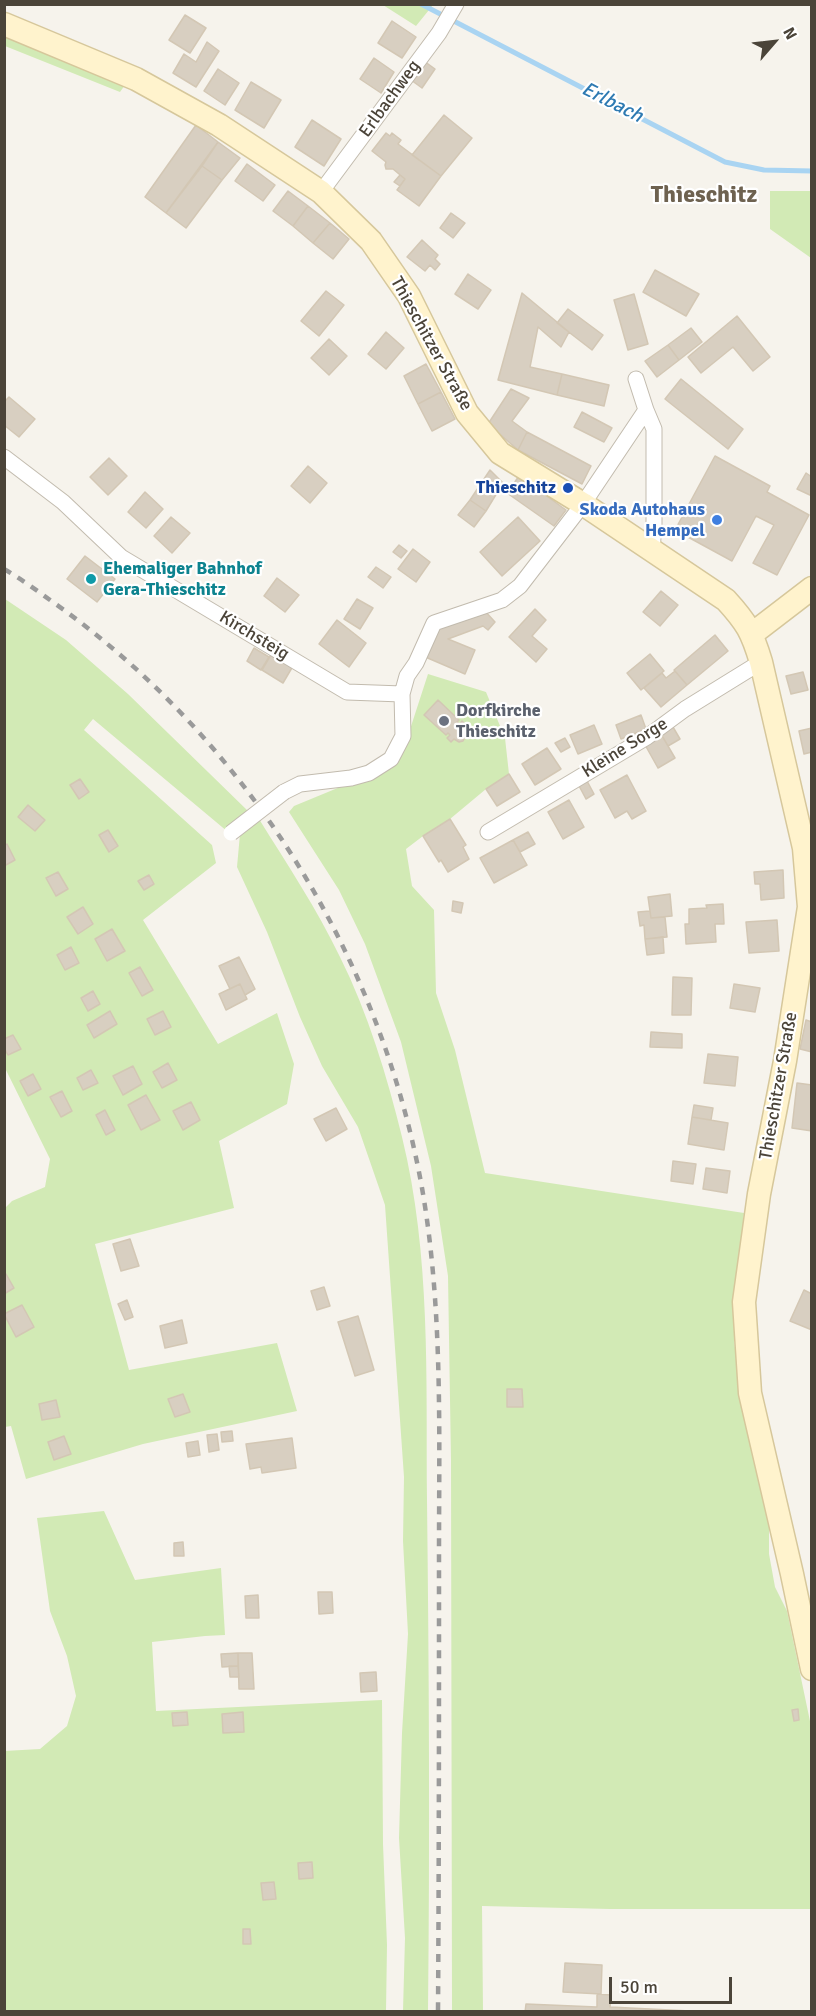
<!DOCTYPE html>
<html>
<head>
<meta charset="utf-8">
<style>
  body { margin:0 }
  #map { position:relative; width:816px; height:2016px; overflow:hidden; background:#f6f3ec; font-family:Signika,sans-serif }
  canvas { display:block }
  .frame { position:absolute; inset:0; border:6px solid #4b4439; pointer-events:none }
  .north { position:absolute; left:744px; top:12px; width:60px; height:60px; -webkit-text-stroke:4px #fff; paint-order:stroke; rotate:62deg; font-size:16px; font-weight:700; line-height:24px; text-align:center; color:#4b4439 }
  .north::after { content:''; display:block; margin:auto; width:21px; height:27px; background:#4b4439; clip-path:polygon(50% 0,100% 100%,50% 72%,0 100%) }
  .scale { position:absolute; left:609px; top:1977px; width:123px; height:27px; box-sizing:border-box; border:3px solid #4b4439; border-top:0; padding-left:8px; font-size:18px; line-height:21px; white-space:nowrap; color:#4b4439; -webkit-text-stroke:4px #fff; paint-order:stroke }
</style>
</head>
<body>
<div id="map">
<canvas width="816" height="2016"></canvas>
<div class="frame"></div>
<div class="north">N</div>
<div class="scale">50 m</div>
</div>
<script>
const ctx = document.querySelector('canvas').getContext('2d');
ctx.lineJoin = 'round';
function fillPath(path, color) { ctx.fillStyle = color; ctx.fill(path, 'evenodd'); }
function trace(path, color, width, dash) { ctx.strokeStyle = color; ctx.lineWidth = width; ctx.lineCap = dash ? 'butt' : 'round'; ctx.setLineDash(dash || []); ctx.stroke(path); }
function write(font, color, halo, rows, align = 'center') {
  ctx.font = font + ' Signika,sans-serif'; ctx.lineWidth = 4.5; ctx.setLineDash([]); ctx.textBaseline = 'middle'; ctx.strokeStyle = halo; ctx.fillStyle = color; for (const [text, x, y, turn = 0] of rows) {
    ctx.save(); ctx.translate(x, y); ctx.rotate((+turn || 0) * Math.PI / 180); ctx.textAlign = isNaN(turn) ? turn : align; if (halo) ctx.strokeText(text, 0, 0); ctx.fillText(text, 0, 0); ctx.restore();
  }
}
fillPath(new Path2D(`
  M383 5H433L416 26Z
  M4 15 137 68 120 92 5 46Z
  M770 191H811V258L770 229Z
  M5 599 66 640 128 694 248 811 238 818 228 832 93 719 84 730 212 845 216 863 143 920 218 1044 277 1013 294 1064 287 1104 219 1141 234 1208 95 1244 129 1370 277 1343 297 1411 143 1444 26 1479 11 1426 5 1427V1208L12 1201 45 1187 50 1159 5 1068Z
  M428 674 486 692 505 738 509 774 486 789 450 819 423 836 406 849 412 886 434 910 436 993 455 1050 485 1173 744 1213 734 1341 741 1390 769 1514V1554L775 1587 787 1611 811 1726V1909H610L482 1906 483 2011H452L451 1461 448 1276 431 1166 401 1042 365 944 339 890 289 812 294 806 374 773 402 754Z
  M259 819C287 864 317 909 340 957 368 1013 387 1076 402 1137 431 1255 426 1379 427 1500 429 1670 430 1841 428 2011H403L405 1938 399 1838 402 1733 408 1634 403 1541 404 1477 385 1205 358 1127 322 1066 300 1017 267 932 237 867 240 834Z
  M104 1511 135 1580 221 1568 225 1635 205 1636 152 1642 156 1711 382 1700 383 1844 387 1945 386 2011H5L4 1751 40 1749 67 1726 76 1696 67 1656 50 1611 37 1518Z`), '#d2eab5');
trace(new Path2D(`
  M421 4 725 162 764 170 812 171`), '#a9d4f2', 5);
const building = new Path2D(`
  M185 15 206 28 190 53 169 40Z
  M392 21 416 37 402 58 378 43Z
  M207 42 219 51 196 87 173 73 184 54 196 62Z
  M374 58 394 72 381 93 360 79Z
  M424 61 435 69 422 88 411 80Z
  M218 69 239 83 225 105 204 91Z
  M251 82 281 100 264 128 235 110Z
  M444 115 472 138 441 176 412 155Z
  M312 120 341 139 324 166 295 147Z
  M196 125 218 142 166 213 145 197Z
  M386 133 390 136 392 133 401 140 398 144 441 176 419 206 397 190 405 179 393 169H386L385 165 386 162 372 151Z
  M218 142 240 158 222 180 202 166Z
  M247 164 275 185 263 201 235 181Z
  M202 166 222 180 186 228 166 213Z
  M400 175 405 179 400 186 394 182Z
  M288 191 308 206 293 226 273 211Z
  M308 206 330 223 313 243 293 226Z
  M451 213 465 223 453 238 440 228Z
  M330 223 349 239 333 259 313 243Z
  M422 240 438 255 435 259 440 264 435 270 430 265 425 271 407 257Z
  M655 270 699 294 686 316 643 292Z
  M468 274 491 290 478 309 455 294Z
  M326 291 344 305 319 336 301 321Z
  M522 293 569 332 561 347 538 327 530 367 562 374 557 395 498 380Z
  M634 294 648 344 628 350 614 300Z
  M568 309 603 335 592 350 557 323Z
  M737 316 770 357 753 371 733 347 701 373 688 357Z
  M691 328 702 342 679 360 668 345Z
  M386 332 404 348 386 369 368 354Z
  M329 339 347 356 329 375 311 358Z
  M668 345 679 360 657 377 645 361Z
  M426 364 441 392 418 404 404 376Z
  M562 374 609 385 604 406 557 395Z
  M681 379 743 429 728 449 665 399Z
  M511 389 529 398 512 421 527 432 518 450 488 424Z
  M441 392 455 419 432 431 418 404Z
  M9 397 35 419 19 437 4 425V402Z
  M582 412 612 428 604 442 574 427Z
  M527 432 591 466 582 484 518 450Z
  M715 456 770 486 767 492 809 515 777 575 753 563 774 525 756 516 732 561 675 530Z
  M109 458 127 476 108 495 90 477Z
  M308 466 327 483 310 503 291 486Z
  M490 470 503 483 486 511 470 500Z
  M806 473 812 477V496L797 489Z
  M519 476 566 510 554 526 507 493Z
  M145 492 163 509 146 528 128 512Z
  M470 500 486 511 474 527 458 515Z
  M171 517 190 533 172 553 154 536Z
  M518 517 540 541 502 576 480 552Z
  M399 545 407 551 401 558 393 552Z
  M413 549 430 562 416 582 398 569Z
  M85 556 115 579 97 602 67 579Z
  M376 567 391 577 383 588 368 577Z
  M277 578 299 595 285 612 264 596Z
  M661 591 678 605 660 626 643 612Z
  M357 599 373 608 360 629 344 619Z
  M535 609 546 620 532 636 547 649 536 662 509 637Z
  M484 610 495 622 488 630 483 626 448 639 475 650 465 674 423 656 438 626Z
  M337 620 366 643 349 667 319 644Z
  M715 635 728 651 687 685 674 670Z
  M254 648 269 657 261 670 247 661Z
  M272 653 293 666 283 683 262 670Z
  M650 654 664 671 641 690 627 673Z
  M675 671 687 685 661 707 644 688 662 673 666 678Z
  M803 672 808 690 791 694 786 676Z
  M438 700 459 720 457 722 460 724 462 721 467 726 464 728 467 734 463 741 459 742 454 739 451 742 447 738 450 735 448 733 446 735 424 715Z
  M641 715 646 729 621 739 616 725Z
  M594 725 602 744 578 754 570 735Z
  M673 727 680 739 668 746 661 734Z
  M812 728V752L804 754 799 731Z
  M661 734 675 758 658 768 644 743Z
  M565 738 570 747 561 752 555 743Z
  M547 748 561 769 535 785 522 764Z
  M509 774 520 792 497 806 486 789Z
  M627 775 646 811 632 819 627 811 615 818 600 790Z
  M80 779 89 792 79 799 70 785Z
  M586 779 594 794 586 799 578 784Z
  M569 800 584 827 563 839 548 812Z
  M28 805 45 820 35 831 18 817Z
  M450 819 466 845 463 847 469 859 448 872 441 860 439 862 423 836Z
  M108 830 118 846 109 852 99 835Z
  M528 832 535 844 520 852 513 840Z
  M513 840 527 865 494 883 480 858Z
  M7 844 15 860 4 866V846Z
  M783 870 784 898 761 900 760 884H755L754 872Z
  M58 872 68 889 56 896 46 878Z
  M149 875 154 884 144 890 138 881Z
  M670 894 672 916 651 918 648 897Z
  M453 901 463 903 461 913 452 911Z
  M723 904 724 924H715L716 942 686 944 685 924H689V909L707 908 706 905Z
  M83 907 93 924 78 934 67 917Z
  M650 911 651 918 665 917 667 937 645 939 644 925 640 926 638 912Z
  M777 920 779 951 749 953 746 922Z
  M112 929 125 951 107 961 95 939Z
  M663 937 664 953 647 955 645 939Z
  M71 947 79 963 65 970 57 955Z
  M239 957 255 989 245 995 240 984 230 989 219 966Z
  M140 967 153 990 142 996 129 973Z
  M673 977 692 978 691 1015H672Z
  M240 984 247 999 226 1010 219 994Z
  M734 984 760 988 755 1012 730 1008Z
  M93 991 100 1004 88 1011 81 998Z
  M110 1011 117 1024 94 1038 87 1025Z
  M163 1011 171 1027 155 1035 147 1019Z
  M806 1020 812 1022V1052L800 1049Z
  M651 1032 682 1034V1048L650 1047Z
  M13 1035 21 1049 8 1055 4 1048V1039Z
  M708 1054 738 1057 735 1086 704 1083Z
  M168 1063 177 1080 162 1088 153 1072Z
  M133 1066 142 1084 123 1095 113 1076Z
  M91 1070 98 1083 83 1090 77 1078Z
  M33 1074 41 1089 28 1096 20 1081Z
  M797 1083 812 1085V1131L792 1128Z
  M62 1091 72 1111 61 1117 50 1097Z
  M146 1095 160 1120 141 1130 128 1105Z
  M191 1102 200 1120 183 1130 173 1111Z
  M694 1105 713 1108 711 1120 692 1117Z
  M336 1108 347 1129 326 1141 314 1119Z
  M105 1110 115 1130 106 1135 96 1115Z
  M692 1117 728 1123 724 1150 688 1144Z
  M673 1161 696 1164 693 1184 671 1181Z
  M706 1168 730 1171 727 1193 703 1189Z
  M130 1239 139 1266 121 1271 113 1244Z
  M6 1274 14 1288 4 1294V1275Z
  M324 1287 330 1306 317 1310 311 1291Z
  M804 1290 812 1294V1330L790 1321Z
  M127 1300 133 1317 125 1320 118 1304Z
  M22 1305 34 1327 16 1337 4 1314Z
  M358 1316 374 1370 355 1376 338 1322Z
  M182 1320 187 1343 165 1348 160 1326Z
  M507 1389H522L523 1407H507Z
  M183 1394 190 1412 175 1417 168 1399Z
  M56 1400 60 1417 42 1420 39 1404Z
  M232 1431 233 1441 222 1442 221 1432Z
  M217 1434 219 1450 209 1452 207 1435Z
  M64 1436 71 1454 54 1460 48 1442Z
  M292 1438 296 1468 262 1473 261 1467 250 1469 246 1444Z
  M198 1441 200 1455 188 1457 186 1443Z
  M183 1542 184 1556H174V1543Z
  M318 1592H332L333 1613 319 1614Z
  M258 1595 259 1618H246L245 1596Z
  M238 1653V1666L222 1667 221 1654Z
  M238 1653H252L254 1689H239Z
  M229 1666H238L239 1677H230Z
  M376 1672 377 1691 361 1692 360 1673Z
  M798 1709 799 1720 794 1721 792 1710Z
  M187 1712 188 1725 173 1726 172 1713Z
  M243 1712 244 1732 223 1733 222 1714Z
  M312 1862 313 1878 299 1879 298 1863Z
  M274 1882 276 1899 263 1900 261 1883Z
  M243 1929H250L251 1944H243Z
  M565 1963 602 1965 601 1994 563 1992Z
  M597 1994 611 1995 610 2007 710 2012H525L526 2004 597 2007Z`);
fillPath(building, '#d8cfc1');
trace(building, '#d3c7b4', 1.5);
const minor = new Path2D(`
  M321 192 439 33 456 4
  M646 410 654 429V524L652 551
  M4 457 63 502 121 557 347 692 402 694
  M284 792 300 784 351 778 369 773 391 759 403 736 402 694 407 676 416 663 434 623 502 600 520 586 583 504 646 410 636 379
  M488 832 647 737 685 709 761 662`);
const secondary = new Path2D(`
  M4 24 136 79 219 125 321 192 371 241 409 296 467 413 500 453 583 504 726 600C747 623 752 632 761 662L804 848 809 907 785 1061 759 1194 744 1302 750 1393 792 1574 812 1669
  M752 634 812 588`);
trace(minor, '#c2bbae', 17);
trace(secondary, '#d6c79b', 25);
trace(minor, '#fff', 15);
trace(secondary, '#fff3cd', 22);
trace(new Path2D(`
  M4 569C25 581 44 596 64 610 251 747 381 959 422 1188 443 1308 439 1434 439 1555 439 1707 439 1859 438 2012`), '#9a9a9a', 4.5, [8, 8]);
const minorBridge = new Path2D(`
  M231 833 284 792`);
trace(minorBridge, '#c2bbae', 17, []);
trace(minorBridge, '#fff', 15);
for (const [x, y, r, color] of [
  [568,488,6,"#1a4fb4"],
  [717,520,6,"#3f7fe0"],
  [91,579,6,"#0f9aa8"],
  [444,721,6,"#6b7280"]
]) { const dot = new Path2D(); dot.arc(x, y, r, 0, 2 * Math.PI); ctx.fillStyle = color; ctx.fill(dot); trace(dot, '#fff', 2); }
write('18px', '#4b4439', '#fff', [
  ["Erlbachweg",390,99,-54],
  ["Thieschitzer Straße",431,344,61],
  ["Kirchsteig",254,636,31],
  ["Kleine Sorge",625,748,-32],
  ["Thieschitzer Straße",779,1086,-80]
]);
write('bold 18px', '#164399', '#fff', [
  ["Thieschitz",556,488]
], 'right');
write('bold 18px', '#366cbe', '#fff', [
  ["Skoda Autohaus",705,510],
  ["Hempel",705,531]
], 'right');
write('bold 18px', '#0d838f', '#fff', [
  ["Ehemaliger Bahnhof",103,569],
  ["Gera-Thieschitz",103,590]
], 'left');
write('bold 18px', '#5b616d', '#fff', [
  ["Dorfkirche",456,711],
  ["Thieschitz",456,732]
], 'left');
write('italic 20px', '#2e7ab2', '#fff', [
  ["Erlbach",612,103,27]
]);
write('bold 24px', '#6e6250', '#fff', [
  ["Thieschitz",704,196]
]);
</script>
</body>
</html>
